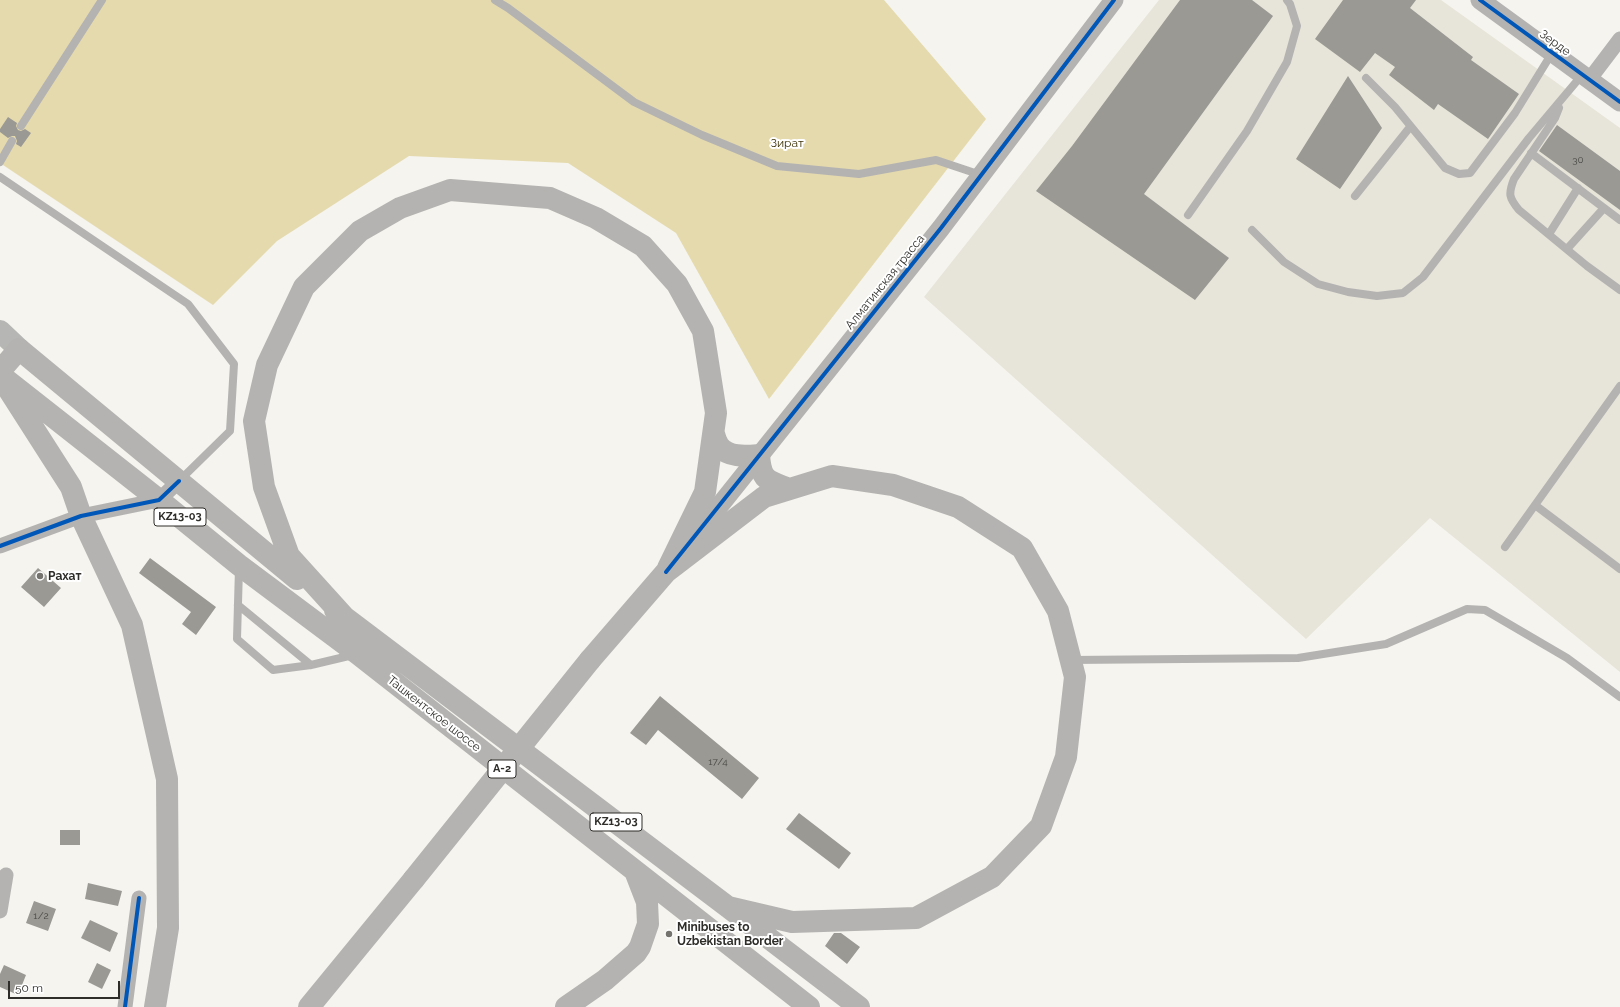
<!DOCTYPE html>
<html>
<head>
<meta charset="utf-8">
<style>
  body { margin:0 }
  #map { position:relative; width:1620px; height:1007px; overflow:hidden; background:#f5f4ee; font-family:Raleway,sans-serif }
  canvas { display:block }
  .scale { position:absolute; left:8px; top:981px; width:112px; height:18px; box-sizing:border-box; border:2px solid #2e2d29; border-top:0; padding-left:5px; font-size:12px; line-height:14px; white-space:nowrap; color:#2e2d29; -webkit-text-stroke:3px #fff; paint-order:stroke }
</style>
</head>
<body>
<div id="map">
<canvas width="1620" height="1007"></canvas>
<div class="scale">50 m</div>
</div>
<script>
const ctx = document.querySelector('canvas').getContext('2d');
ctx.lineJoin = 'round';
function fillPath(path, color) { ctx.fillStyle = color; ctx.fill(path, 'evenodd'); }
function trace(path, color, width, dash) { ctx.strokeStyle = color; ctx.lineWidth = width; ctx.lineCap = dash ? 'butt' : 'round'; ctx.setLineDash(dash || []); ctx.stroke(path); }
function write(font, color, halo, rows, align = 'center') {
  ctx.font = font + ' Raleway,sans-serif'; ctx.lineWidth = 4; ctx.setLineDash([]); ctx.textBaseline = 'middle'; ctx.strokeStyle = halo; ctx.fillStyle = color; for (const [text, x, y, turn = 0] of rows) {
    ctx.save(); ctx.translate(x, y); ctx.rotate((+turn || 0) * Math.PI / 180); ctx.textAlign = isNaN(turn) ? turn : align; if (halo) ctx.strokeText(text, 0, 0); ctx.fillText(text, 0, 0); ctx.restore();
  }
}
fillPath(new Path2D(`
  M1159 0H1441L1620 128V672L1430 518 1306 639 924 297Z`), '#e7e4d9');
fillPath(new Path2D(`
  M0 0H884L986 119 769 399 676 233 568 163 409 156 277 241 213 305 0 163Z`), '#e5daae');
fillPath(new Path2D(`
  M1180 0H1252L1273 16 1144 194 1229 258 1195 300 1036 191 1072 146Z
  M1343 0H1416L1410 8 1473 57 1471 60 1519 94 1488 139 1438 104 1434 110 1389 75 1395 67 1375 53 1360 72 1315 39Z
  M1348 76 1382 128 1340 189 1296 159Z
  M8 117 17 123 16 126 18 130 21 131 25 129 31 133 21 147 16 144 17 141 15 136H12L8 138 0 132V129Z
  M1557 125 1620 171V210L1539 151Z
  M150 558 216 607 196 635 182 624 191 612 139 573Z
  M38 568 61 588 44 607 21 587Z
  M660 696 759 778 742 799 658 730 646 745 630 733Z
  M799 813 851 853 839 869 786 829Z
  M60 830H80V845H60Z
  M88 883 122 891 118 906 85 899Z
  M34 901 56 909 48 931 26 923Z
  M90 920 118 933 110 952 81 938Z
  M834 933H841L860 947 847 964 825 946Z
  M97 963 111 970 102 989 88 982Z
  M4 965 26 975 18 995 0 987V974Z`), '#9a9994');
trace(new Path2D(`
  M495 0 508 8 634 102 702 135 777 166 859 174 936 160 981 175
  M1366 78 1395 107 1445 168 1459 174 1470 173 1515 113 1552 53
  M1559 108 1555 118 1514 179C1508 194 1509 198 1519 210L1587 266 1620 290
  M21 126 102 0
  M1531 153 1620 220
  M0 162 12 141
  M0 177 188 304 234 364 230 431 180 480
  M1355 196 1410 127
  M1188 215 1247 131 1287 62 1297 26 1290 4 1287 0
  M1252 230 1284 262 1318 284 1348 292 1377 296 1403 293 1423 277 1529 138 1582 75
  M1549 234 1578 188
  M1567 249 1604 208
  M1535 505 1620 569
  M1505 547 1620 386
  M239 568 237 639 273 670 311 665 353 655
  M238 605 311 665
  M1071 660 1298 658 1386 644 1467 609 1485 610 1567 658 1620 697`), '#b4b3b2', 8);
trace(new Path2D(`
  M1589 80 1620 39
  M0 546 81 516 159 500 179 481
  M0 911 6 875
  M125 1007 139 898`), '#b4b3b2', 15);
trace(new Path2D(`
  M1480 0 1620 102
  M681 554 941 228 1114 0`), '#b4b3b2', 19);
trace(new Path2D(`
  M0 331 19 349`), '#b6b6b4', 22);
trace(new Path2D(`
  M0 371 19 349 297 579
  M0 375 159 500 239 565 358 654 809 1007
  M7 387 71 487 81 516 132 625 167 779 168 928 155 1007
  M714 434C715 438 717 443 719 446 729 458 746 456 759 455 761 481 767 480 789 489
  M335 610 728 907 859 1007
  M346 619 289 556 264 487 254 421 267 365 304 287 360 231 400 208 450 190 550 198 596 218 643 246 677 284 703 331 716 413 705 492 668 568
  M590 660 666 572 764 497 832 476 893 485 958 507 1022 548 1058 611 1075 677 1066 757 1041 826 992 877 916 918 792 922 728 907
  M309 1007 414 879
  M566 1007 605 980 636 953 640 947 648 924 647 902 635 871`), '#b4b3b1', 22);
trace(new Path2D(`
  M414 879 590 660`), '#b4b3b1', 22);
trace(new Path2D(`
  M1480 0 1620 102
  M0 546 81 516 159 500 179 481
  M666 572 941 228 1114 0
  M125 1007 139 898`), '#0057b8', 4);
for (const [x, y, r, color] of [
  [40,576,4,"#74736e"],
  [669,934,4,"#74736e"]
]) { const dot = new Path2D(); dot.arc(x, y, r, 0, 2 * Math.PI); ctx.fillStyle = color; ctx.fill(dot); trace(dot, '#fff', 1.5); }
write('10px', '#494844', null, [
  ["30",1578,160],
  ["17/4",718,762],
  ["1/2",41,916]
]);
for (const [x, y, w] of [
  [180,517,52],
  [502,769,28],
  [616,822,52]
]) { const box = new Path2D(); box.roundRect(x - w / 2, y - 9, w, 18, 3); ctx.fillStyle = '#fff'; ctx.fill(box); trace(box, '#2e2d29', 1); }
write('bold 11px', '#2e2d29', null, [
  ["KZ13-03",180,517],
  ["A-2",502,769],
  ["KZ13-03",616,822]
]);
write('12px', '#2e2d29', '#fff', [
  ["Зерде",1555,43,36],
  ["Алматинская трасса",885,282,-51],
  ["Ташкентское шоссе",434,714,38]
]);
write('12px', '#3d3207', '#fff', [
  ["Зират",787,143]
]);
write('bold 12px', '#2e2d29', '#fff', [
  ["Рахат",48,576],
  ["Minibuses to",677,927],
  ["Uzbekistan Border",677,941]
], 'left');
</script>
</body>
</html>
